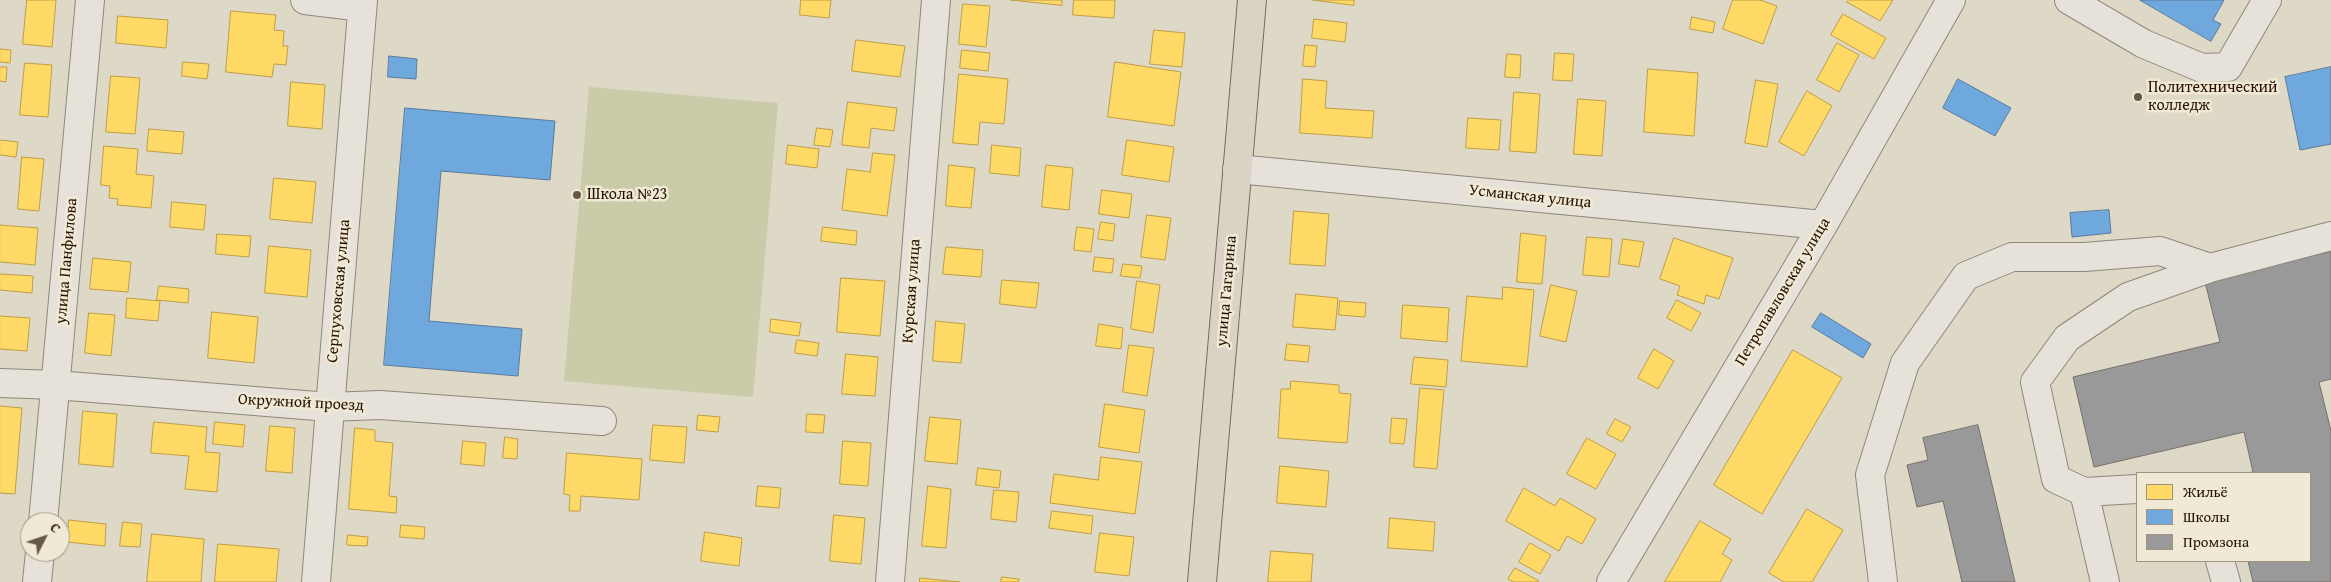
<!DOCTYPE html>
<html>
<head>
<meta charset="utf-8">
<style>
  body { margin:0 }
  #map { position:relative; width:2331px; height:582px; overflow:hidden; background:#ded8c7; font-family:"Gentium Book Plus",serif }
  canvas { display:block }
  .legend { position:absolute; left:2136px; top:472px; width:175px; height:90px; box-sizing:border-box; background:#efe9d5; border:1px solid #9f9380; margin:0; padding:6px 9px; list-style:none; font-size:15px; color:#261200 }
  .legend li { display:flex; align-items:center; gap:10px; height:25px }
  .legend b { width:25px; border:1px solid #9f9380 }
  .north { position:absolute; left:20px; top:512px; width:50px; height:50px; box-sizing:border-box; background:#efe9d5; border:1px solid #9f9380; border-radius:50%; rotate:49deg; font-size:14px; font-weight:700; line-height:20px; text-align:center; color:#261200 }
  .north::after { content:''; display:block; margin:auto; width:18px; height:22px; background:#665746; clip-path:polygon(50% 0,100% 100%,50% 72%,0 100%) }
</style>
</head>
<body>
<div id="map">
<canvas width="2331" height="582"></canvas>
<ul class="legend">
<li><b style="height:14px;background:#ffd966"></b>Жильё</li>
<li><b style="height:14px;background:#6fa8dc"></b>Школы</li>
<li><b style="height:14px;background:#999"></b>Промзона</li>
</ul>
<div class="north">С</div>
</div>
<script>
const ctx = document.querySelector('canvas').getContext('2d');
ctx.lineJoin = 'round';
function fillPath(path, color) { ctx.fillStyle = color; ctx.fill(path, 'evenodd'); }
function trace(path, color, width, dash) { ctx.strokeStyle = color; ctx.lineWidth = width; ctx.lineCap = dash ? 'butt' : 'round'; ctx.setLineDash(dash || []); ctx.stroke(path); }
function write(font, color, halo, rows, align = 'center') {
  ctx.font = font + ' "Gentium Book Plus",serif'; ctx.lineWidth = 5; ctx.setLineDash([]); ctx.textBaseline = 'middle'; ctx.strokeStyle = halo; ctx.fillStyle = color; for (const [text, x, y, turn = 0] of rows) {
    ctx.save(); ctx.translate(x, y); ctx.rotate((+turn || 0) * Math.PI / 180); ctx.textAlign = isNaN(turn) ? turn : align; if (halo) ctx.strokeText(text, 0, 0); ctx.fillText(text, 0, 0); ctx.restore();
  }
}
fillPath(new Path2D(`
  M589 87 778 103 753 397 564 381Z`), '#c9cba9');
const homes = new Path2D(`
  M27 0H56L52 47 23 44Z
  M801 0H831L829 18 800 15Z
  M1011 0H1062V5Z
  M1074 0H1115L1114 18 1073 15Z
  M1313 0H1354V5Z
  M1733 0H1760L1777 6 1763 44 1723 29Z
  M1849 0H1893L1880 21 1847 2Z
  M963 4 990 6 986 47 959 44Z
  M231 11 276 15 274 30 284 31 283 46H288L286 65 274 64 272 77 226 72Z
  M1843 14 1886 38 1874 59 1831 35Z
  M118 16 168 20 166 48 116 43Z
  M1692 17 1715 22 1713 33 1690 29Z
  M1314 19 1347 23 1345 42 1312 38Z
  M1154 30 1185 33 1182 67 1150 64Z
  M856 40 905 46 900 77 852 71Z
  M1837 43 1859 55 1839 92 1817 80Z
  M1305 45 1317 46 1315 67 1303 66Z
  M0 49 11 50 10 63 0 62Z
  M962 50 990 53 988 71 960 68Z
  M1555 53 1574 54 1572 81 1553 80Z
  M1507 54 1521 55 1520 78 1505 77Z
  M183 62 209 64 207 79 182 76Z
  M1115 62 1181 72 1174 126 1108 117Z
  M25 63 52 65 48 117 20 115Z
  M0 67H7L6 82 0 81Z
  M1648 69 1698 73 1694 136 1644 132Z
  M959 74 1008 79 1004 124 980 122 978 145 953 143Z
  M111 76 140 78 135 134 106 132Z
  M1303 79 1327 81 1325 108 1374 111 1372 138 1300 133Z
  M1756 80 1778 84 1767 147 1745 143Z
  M291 82 325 85 322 129 288 126Z
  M1807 91 1832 106 1804 156 1779 142Z
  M1514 92 1540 94 1536 153 1510 151Z
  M1578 99 1606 101 1602 156 1574 154Z
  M848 102 897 108 894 131 871 128 869 148 842 145Z
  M1468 118 1501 120 1499 150 1466 148Z
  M817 128 833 130 830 147 814 145Z
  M149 129 184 132 182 154 147 151Z
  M0 140 18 142 16 157 0 155Z
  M1127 140 1174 147 1169 182 1122 175Z
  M788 145 819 149 817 168 786 164Z
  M992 145 1021 148 1019 176 990 173Z
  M104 146 138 149 136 174 154 176 151 208 117 205 118 199 109 198 110 186 101 185Z
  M873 153 895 155 887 216 842 210 847 169 870 172Z
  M22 157 44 159 39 211 18 209Z
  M949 165 975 168 971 208 946 206Z
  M1046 165 1073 168 1069 210 1042 207Z
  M274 178 316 182 312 223 270 219Z
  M1102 190 1132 194 1129 218 1099 214Z
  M172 202 206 205 204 230 170 227Z
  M1294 211 1329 214 1325 266 1290 264Z
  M1147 215 1171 218 1165 260 1141 257Z
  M1101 222 1115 224 1113 241 1098 239Z
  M0 225 38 228 35 265 0 262Z
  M823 227 857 231 856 245 821 241Z
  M1077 227 1094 229 1091 252 1074 250Z
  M1521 233 1546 236 1542 284 1517 282Z
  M217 234 251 236 249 257 216 254Z
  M1587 237 1612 239 1609 277 1583 275Z
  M1674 238 1733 258 1719 299 1706 295 1704 304 1677 295 1680 286 1660 279Z
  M1623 239 1644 242 1639 267 1619 264Z
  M269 246 311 250 307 297 265 293Z
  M946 247 983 250 981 277 943 274Z
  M1095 257 1114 259 1112 273 1093 271Z
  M93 258 131 262 128 292 90 289Z
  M1123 264 1142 266 1140 278 1121 276Z
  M0 274 33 276 32 293 0 290Z
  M841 278 885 281 880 336 837 332Z
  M1002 280 1039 283 1036 308 1000 304Z
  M1137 281 1160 285 1153 333 1131 329Z
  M1551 285 1577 291 1566 342 1540 336Z
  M159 286 189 289 188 303 157 300Z
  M1503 287 1534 290 1527 367 1461 361 1467 296 1502 299Z
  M1296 294 1338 298 1335 330 1293 327Z
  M127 298 160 301 158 321 126 318Z
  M1677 300 1701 313 1691 331 1667 318Z
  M1340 301 1366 303 1365 317 1339 315Z
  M1403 305 1449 308 1447 342 1401 338Z
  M212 312 258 317 254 363 208 358Z
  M89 313 115 315 111 356 85 353Z
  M0 316 30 318 27 351 0 349Z
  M771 319 801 323 799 336 770 332Z
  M936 321 965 324 961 363 933 361Z
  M1099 324 1123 328 1121 349 1096 346Z
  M797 340 819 343 817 356 795 353Z
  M1287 344 1310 346 1308 362 1285 360Z
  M1129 345 1154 348 1147 396 1123 392Z
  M1654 349 1674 361 1658 389 1638 378Z
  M1793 350 1842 378 1762 514 1714 485Z
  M846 354 878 357 875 396 842 394Z
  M1414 357 1448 360 1446 387 1411 384Z
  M1291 381 1339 385V393L1351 394 1347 443 1278 438 1281 389H1290Z
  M1420 388 1444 390 1437 469 1414 467Z
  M1105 404 1145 410 1139 453 1099 447Z
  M0 406 22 408 15 494 0 493Z
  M83 411 117 414 113 467 79 464Z
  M807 414 825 415 823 433 806 432Z
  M698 415 720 417 718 432 697 430Z
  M930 417 961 420 957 464 925 461Z
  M1392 418 1407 419 1404 444 1390 443Z
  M1615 419 1631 427 1622 442 1607 434Z
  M154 422 207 427 205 452 220 453 217 492 185 489 189 456 151 453Z
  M215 422 245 425 243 447 213 444Z
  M653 425 687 427 684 463 650 460Z
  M270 426 295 428 292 473 266 471Z
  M355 428 375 430V441L393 443 389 496 397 497 396 513 349 509Z
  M505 437 518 439 517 459 503 458Z
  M1587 438 1616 454 1596 489 1567 474Z
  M463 441 486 443 484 466 461 464Z
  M843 441 871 443 868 486 840 484Z
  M567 453 642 459 639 500 581 496 580 511H569L570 495 564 494Z
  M1101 457 1142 462 1135 514 1050 503 1054 474 1098 480Z
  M1280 466 1329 471 1326 507 1277 503Z
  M978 468 1001 471 999 488 976 485Z
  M758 486 781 488 779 508 756 506Z
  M928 486 951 489 946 548 922 546Z
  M1524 488 1555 506 1560 498 1596 519 1582 544 1567 536 1559 551 1506 521Z
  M994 490 1019 492 1016 522 991 519Z
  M1807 509 1843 530 1812 582H1784L1769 573Z
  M1052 511 1093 516 1091 534 1049 528Z
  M834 515 865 518 861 564 830 561Z
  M1390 518 1435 522 1433 551 1388 548Z
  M69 520 106 524 105 546 67 542Z
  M1700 521 1731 539 1722 554 1732 560 1720 582H1665Z
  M123 522 142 524 140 547 120 546Z
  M401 525 425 527 424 539 400 537Z
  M705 532 742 538 739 566 701 561Z
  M1100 533 1134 537 1129 576 1095 572Z
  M152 534 204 539 201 582H147Z
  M348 535 368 537 367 546 347 545Z
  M1530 543 1551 555 1540 574 1519 562Z
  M218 544 279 549 276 582H215Z
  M1271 551 1313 554 1311 582H1268Z
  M1515 568 1539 581 1538 582H1513L1508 579Z
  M1002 577 1019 579 1018 582H1001Z
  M920 578 960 582H920Z`);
fillPath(homes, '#ffd966');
trace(homes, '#be9d47', 1);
const schools = new Path2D(`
  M2140 0H2224L2213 20 2221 24 2211 41Z
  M389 56 417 59 416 79 388 77Z
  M2331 67V144L2300 150 2285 77Z
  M1958 79 2011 108 1995 136 1943 108Z
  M405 108 555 121 550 180 441 171 429 321 522 329 518 376 384 365Z
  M2109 210 2111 233 2072 237 2070 213Z
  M1821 313 1871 344 1863 358 1812 327Z`);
fillPath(schools, '#6fa8dc');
trace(schools, '#597b9a', 1);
const industry = new Path2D(`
  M2331 252V379L2319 382 2331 431V582H2253L2248 561H2310V473H2246L2253 472 2244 432 2094 467 2073 377 2220 342 2205 282Z
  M1978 425 2015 582H1962L1943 501 1917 507 1907 465 1928 460 1923 438Z`);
fillPath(industry, '#999');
trace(industry, '#76706b', 1);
const minor = new Path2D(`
  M305 0 362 7
  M2069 0 2144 44 2202 68 2228 67 2267 0
  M1237 169 1823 225
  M0 383 56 385 329 407 380 405 602 421
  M2084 492 2137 489
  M43 522 90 0
  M2220 561 2226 582
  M37 582 40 552
  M316 582 363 0
  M890 582 936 0
  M1611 582 1823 225 1951 0
  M1883 582 1870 475 1905 363 1966 276 2012 257H2084L2160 251 2210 268 2331 236
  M2105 582 2084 492 2056 479 2035 382 2067 338 2128 297 2210 268`);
const major = new Path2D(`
  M1202 582 1252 0`);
trace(minor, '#8d877b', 30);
trace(major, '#726c60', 30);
trace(minor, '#e6e2da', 28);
trace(major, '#dad3c5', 28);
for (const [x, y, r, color] of [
  [2138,97,5,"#665746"],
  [577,195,5,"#665746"]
]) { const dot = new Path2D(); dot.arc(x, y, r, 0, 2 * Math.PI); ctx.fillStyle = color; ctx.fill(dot); trace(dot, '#efe9d5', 2); }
write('16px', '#261200', '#efe9d5', [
  ["Политехнический",2148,88],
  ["колледж",2148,106],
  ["Школа №23",587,195]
], 'left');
write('16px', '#261200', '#efe9d5', [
  ["Усманская улица",1530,197,6],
  ["улица Панфилова",67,261,-85],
  ["Серпуховская улица",339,291,-85],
  ["Курская улица",912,291,-86],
  ["улица Гагарина",1227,291,-85],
  ["Петропавловская улица",1783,292,-59],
  ["Окружной проезд",301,403,3]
]);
</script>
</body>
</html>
